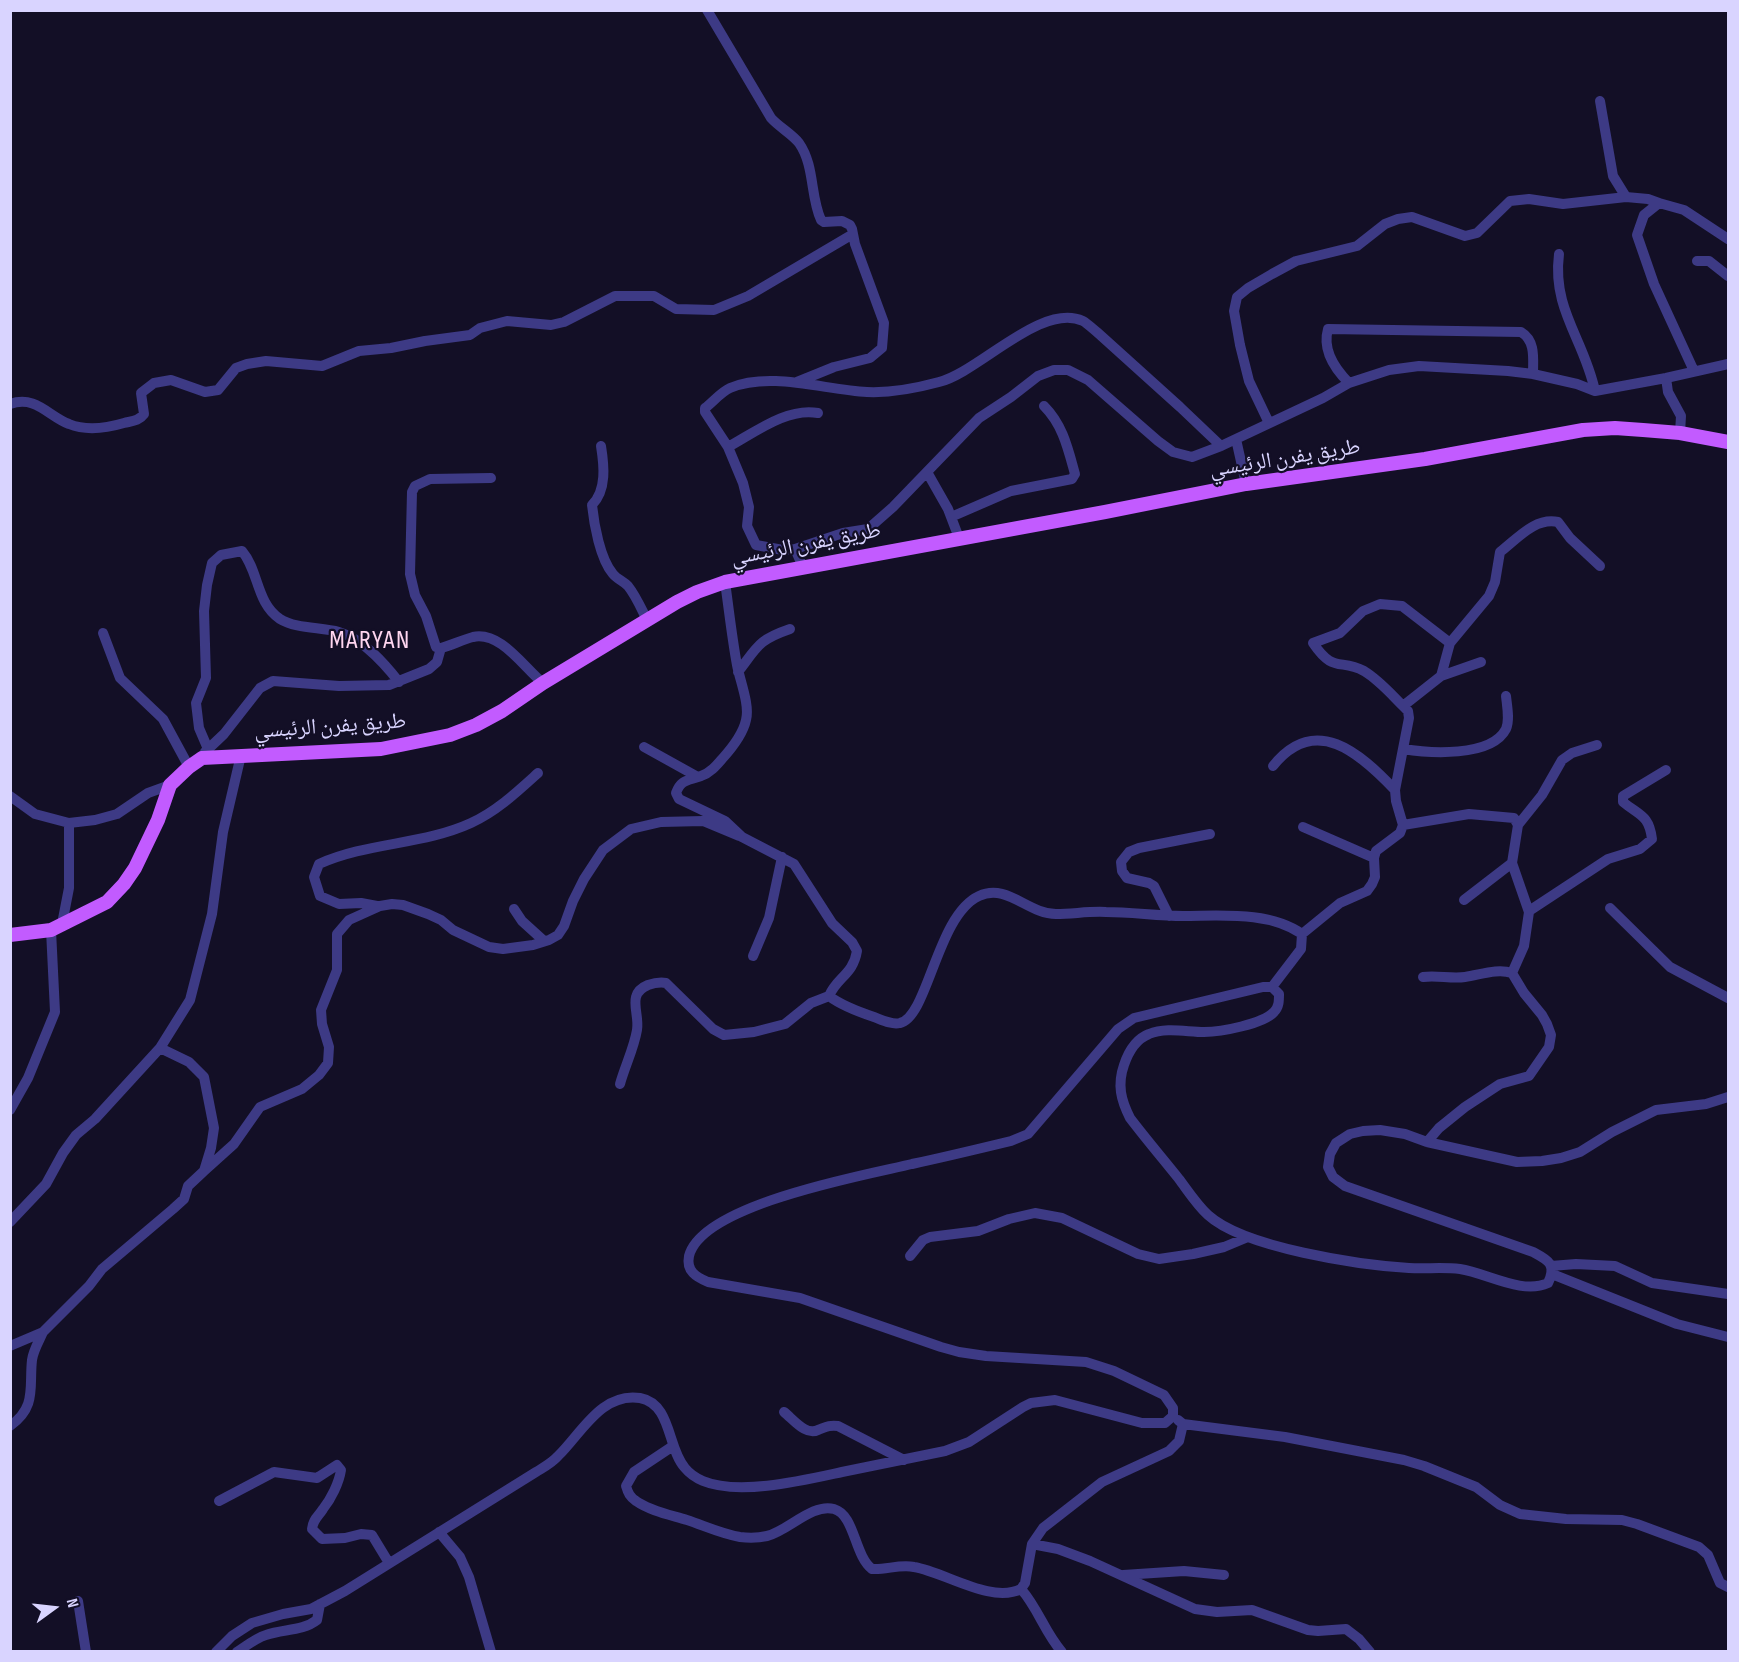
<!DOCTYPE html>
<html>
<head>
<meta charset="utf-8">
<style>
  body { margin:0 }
  #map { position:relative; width:1739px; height:1662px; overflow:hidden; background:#130f26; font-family:"Sofia Sans Condensed",sans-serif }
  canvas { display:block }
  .frame { position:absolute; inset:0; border:12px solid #d9d4ff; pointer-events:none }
  .north { position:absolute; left:24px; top:1578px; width:60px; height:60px; -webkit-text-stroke:4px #130f26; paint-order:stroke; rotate:75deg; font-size:16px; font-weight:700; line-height:24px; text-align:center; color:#d9d4ff }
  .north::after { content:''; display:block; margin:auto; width:21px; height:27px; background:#d9d4ff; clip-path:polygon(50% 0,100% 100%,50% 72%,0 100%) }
</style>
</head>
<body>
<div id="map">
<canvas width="1739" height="1662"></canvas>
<div class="frame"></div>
<div class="north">N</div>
</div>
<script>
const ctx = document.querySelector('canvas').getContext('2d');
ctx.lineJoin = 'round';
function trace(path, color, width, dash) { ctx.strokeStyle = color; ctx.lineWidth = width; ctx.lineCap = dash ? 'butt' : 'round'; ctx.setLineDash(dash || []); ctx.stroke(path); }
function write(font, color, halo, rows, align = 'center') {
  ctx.font = font + ' "Sofia Sans Condensed","Noto Naskh Arabic",sans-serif'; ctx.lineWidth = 4.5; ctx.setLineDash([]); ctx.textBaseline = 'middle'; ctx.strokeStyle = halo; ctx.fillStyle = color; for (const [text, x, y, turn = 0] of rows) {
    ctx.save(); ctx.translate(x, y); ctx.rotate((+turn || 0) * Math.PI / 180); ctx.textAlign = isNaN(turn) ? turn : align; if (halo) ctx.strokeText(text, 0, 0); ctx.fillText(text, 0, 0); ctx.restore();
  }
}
trace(new Path2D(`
  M707 10 771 118C779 127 792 134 799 143 815 166 810 196 821 220L824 222 842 221 850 225 852 229 855 244 884 323 882 348 870 358 834 367 797 382
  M1600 101 1613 176 1626 197
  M1559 254C1552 310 1584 339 1595 391
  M1697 261H1709L1728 276
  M1694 371 1654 284 1637 235 1644 215 1659 203 1684 210 1728 239
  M1666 378 1668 392 1681 416 1680 433
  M1349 383C1334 368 1322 350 1328 329L1521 332C1536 341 1533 359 1533 374
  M10 404C36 395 48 416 69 424 86 431 107 428 124 423 132 421 139 421 144 414L141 393 154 383 171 380 205 392 218 390 236 368 247 364 266 361 322 366 359 351 391 348 425 341 470 335 480 328 507 321 551 325 564 322 615 296H654L676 309 714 310 748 296 853 234
  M1269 423 1249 381 1240 345 1234 311 1237 297 1248 288 1272 274 1296 261 1357 246 1385 224 1398 219 1412 217 1465 236 1477 233 1510 201 1529 199 1563 204 1626 197 1648 199 1659 203
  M1236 439 1246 484
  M601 446C604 465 607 490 592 505 594 524 600 559 613 574 617 579 623 581 628 586 636 596 641 608 647 620
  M728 447C754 433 787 407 818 413
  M927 472 948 509 959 538
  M951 517 1011 491 1072 479 1075 474C1068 449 1063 425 1044 406
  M795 549 783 550 756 545 747 526 749 507 743 483 728 447 705 412V408C713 402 721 392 730 388 770 371 825 390 867 392 890 393 917 388 939 382 979 372 1041 302 1083 321 1088 324 1093 329 1098 333L1180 407 1221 446
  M803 567 795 549 843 533 868 529 893 507 979 418 1011 397 1038 376 1054 370H1068L1088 380 1158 441 1173 452 1192 457 1221 446 1323 398 1349 383 1389 370 1419 366 1508 371 1533 374 1577 384 1595 391 1666 378 1728 364
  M725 582C729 610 732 638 737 665 740 681 750 705 746 720 743 734 732 748 722 759 716 766 710 773 701 776 688 781 681 779 676 793L679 799 725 821 742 837 794 864 832 923 852 942 857 951C853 975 837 977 829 996 842 1006 859 1012 874 1017 882 1020 892 1025 900 1023 928 1017 937 915 979 896 1007 883 1028 914 1056 914 1073 914 1089 911 1106 912 1132 912 1157 916 1183 916 1221 916 1269 911 1302 934L1301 949 1272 987
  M103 633 120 678 163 719 189 767
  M441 648 436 647 426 616 415 595 410 574 412 492 415 486 430 479 491 478
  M738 672C758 646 758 640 790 629
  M1441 676 1481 662
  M1403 706C1391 694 1379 680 1364 671 1340 658 1334 674 1313 643L1340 633 1363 611 1380 604 1402 606 1450 643
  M644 747 698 777
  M208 749 199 728 196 703 206 678 204 611 207 585 212 563 221 555 242 551C259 571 256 603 280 619 296 629 321 627 339 632 363 639 384 663 399 682
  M1403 749C1428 753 1491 758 1506 729 1510 720 1507 706 1506 696
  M205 752 224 734 260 688 273 681 339 686 389 685 429 669 437 662 441 648C452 645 462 640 473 637 501 631 524 668 543 683
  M1273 766C1315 713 1360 753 1395 790
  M10 796 35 814 69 823 95 820 117 814 148 793 170 785
  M1403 825 1469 814 1514 818 1518 825 1512 863 1529 912 1524 946 1512 973
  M1518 825 1542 795 1562 760 1572 753 1597 745
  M1303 827 1374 858
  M1464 900 1512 863
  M377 906 361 903 339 904 320 896 314 877 319 864C368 842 423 845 471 823 497 811 517 792 538 773
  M1610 908 1670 967 1728 998
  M514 909 522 921 544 941
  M1529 911 1608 859 1640 849 1652 839C1649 815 1640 816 1623 802V796L1666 770
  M1169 916 1154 886 1149 883 1127 878 1122 871 1121 862 1129 852 1139 848 1210 834
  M62 924 69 888V823
  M1302 934 1340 903 1367 891 1372 884 1375 877 1374 858 1376 851 1400 833 1403 825 1396 801 1395 790 1409 718 1408 711 1403 706 1441 676 1450 643 1489 596 1495 582 1500 552C1517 539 1535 517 1558 522L1570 538 1600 566
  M753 956 769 918 782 857
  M1423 977C1437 975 1451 979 1465 977 1480 975 1497 968 1512 973L1524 993 1542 1015 1547 1024 1551 1035 1549 1047 1529 1076 1500 1084 1465 1107 1439 1128 1427 1142
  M620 1084C625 1066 634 1048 637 1030 640 1013 626 994 648 985 654 983 660 982 666 983L713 1029 724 1035 754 1032 785 1024 811 1003 829 996
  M10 1110 28 1078 55 1012 51 930
  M204 1171 234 1144 260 1107 302 1089 319 1075 328 1063 329 1047 322 1024 321 1010 337 970V934L349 920 380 906 392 904 403 905 428 914 441 920 453 930 489 947 503 949 533 945 549 940 558 935 564 926 573 901 584 879 603 850 631 829 661 822 703 821 739 836
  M10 1222 46 1184 63 1153 76 1135 95 1119 160 1048 190 1000 212 914 223 832 241 755
  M910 1256 923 1240 930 1237 978 1231 1009 1219 1035 1213 1062 1218 1138 1254 1159 1259 1193 1254 1224 1247 1248 1237
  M1551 1266 1576 1264 1615 1266 1652 1283 1728 1294
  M1552 1274 1677 1324 1728 1337
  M43 1332 89 1286 102 1269 173 1209 184 1199 188 1186 204 1171 211 1148 214 1128 204 1077 189 1062 160 1048
  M10 1346 43 1332C39 1341 33 1351 32 1360 29 1387 37 1407 10 1426
  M784 1412C794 1420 806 1436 818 1430 826 1427 829 1425 838 1426L904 1460
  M1178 1420 1183 1424 1285 1437 1404 1460 1424 1466 1476 1487 1500 1505 1520 1514 1566 1519 1622 1520 1637 1524 1699 1547 1708 1555 1720 1583 1728 1587
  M673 1446 634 1472 626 1486C628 1493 630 1497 636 1501 650 1511 671 1515 687 1520 705 1526 722 1534 740 1537 749 1538 758 1538 767 1536 788 1531 812 1503 834 1509 855 1515 854 1555 872 1569 886 1570 900 1564 914 1567 945 1572 991 1604 1021 1589L1025 1583 1032 1544 1043 1528 1102 1482 1169 1451 1179 1441 1183 1424
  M219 1501 274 1472 317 1478 337 1465 341 1470C339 1483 331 1499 323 1509 318 1517 313 1519 312 1529L322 1539 345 1538 361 1534 372 1535 389 1563
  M439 1532 460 1557 469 1577 491 1652
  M1032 1544 1058 1549 1090 1561 1195 1609 1217 1612 1252 1610 1308 1630 1318 1631 1346 1629 1359 1639 1370 1652
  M1123 1575 1184 1571 1224 1575
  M1021 1589C1038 1608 1045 1633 1062 1652
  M78 1601 86 1652
  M216 1652 232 1636 252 1623 283 1614 311 1609 345 1591 536 1472C544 1467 552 1463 558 1456 581 1434 601 1392 640 1398 672 1404 667 1448 685 1468 689 1473 696 1478 703 1481 739 1496 805 1480 842 1472 876 1465 911 1458 945 1451L969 1442 1023 1407 1031 1403 1055 1400 1142 1423H1165L1173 1416V1408L1164 1395 1114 1371 1086 1362 986 1356 959 1352 941 1347 800 1298 708 1282C696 1277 686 1271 689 1256 702 1204 866 1175 912 1164 945 1157 978 1149 1011 1141L1028 1134 1118 1029 1134 1018 1263 987H1272L1279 994C1279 1001 1279 1007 1274 1012 1263 1024 1221 1032 1204 1032 1187 1032 1166 1027 1149 1034 1136 1039 1128 1053 1124 1065 1117 1085 1121 1100 1130 1118 1146 1139 1163 1159 1179 1179 1188 1191 1197 1205 1208 1215 1244 1248 1360 1265 1409 1268 1426 1269 1443 1267 1460 1269 1487 1273 1522 1295 1548 1283 1557 1264 1548 1260 1533 1252L1345 1186 1333 1177 1328 1167 1330 1154 1336 1143 1350 1134 1363 1131 1380 1130 1405 1134 1427 1142 1517 1162 1542 1161 1561 1158 1580 1152 1612 1132 1656 1110 1706 1104 1728 1097
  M237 1652C246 1646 256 1638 266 1635 283 1629 303 1631 317 1620L320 1604`), '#3d3a85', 10);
trace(new Path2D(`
  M10 935 51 930 107 902 124 884 135 868 158 820 170 785 189 767 202 758 381 749 450 735 476 725 502 711 543 683 677 602 697 592 725 582 1105 512 1246 484 1425 459 1583 430 1615 428 1643 430 1680 433 1728 442`), '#c25bff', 14);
write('22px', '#d9d4ff', '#130f26', [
  ["طريق يفرن الرئيسي",1285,459,-9],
  ["طريق يفرن الرئيسي",806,545,-11],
  ["طريق يفرن الرئيسي",330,727,-4]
]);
ctx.letterSpacing = '1.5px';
write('26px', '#ffd6f0', '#130f26', [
  ["MARYAN",370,641]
]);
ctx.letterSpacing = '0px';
</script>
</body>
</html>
